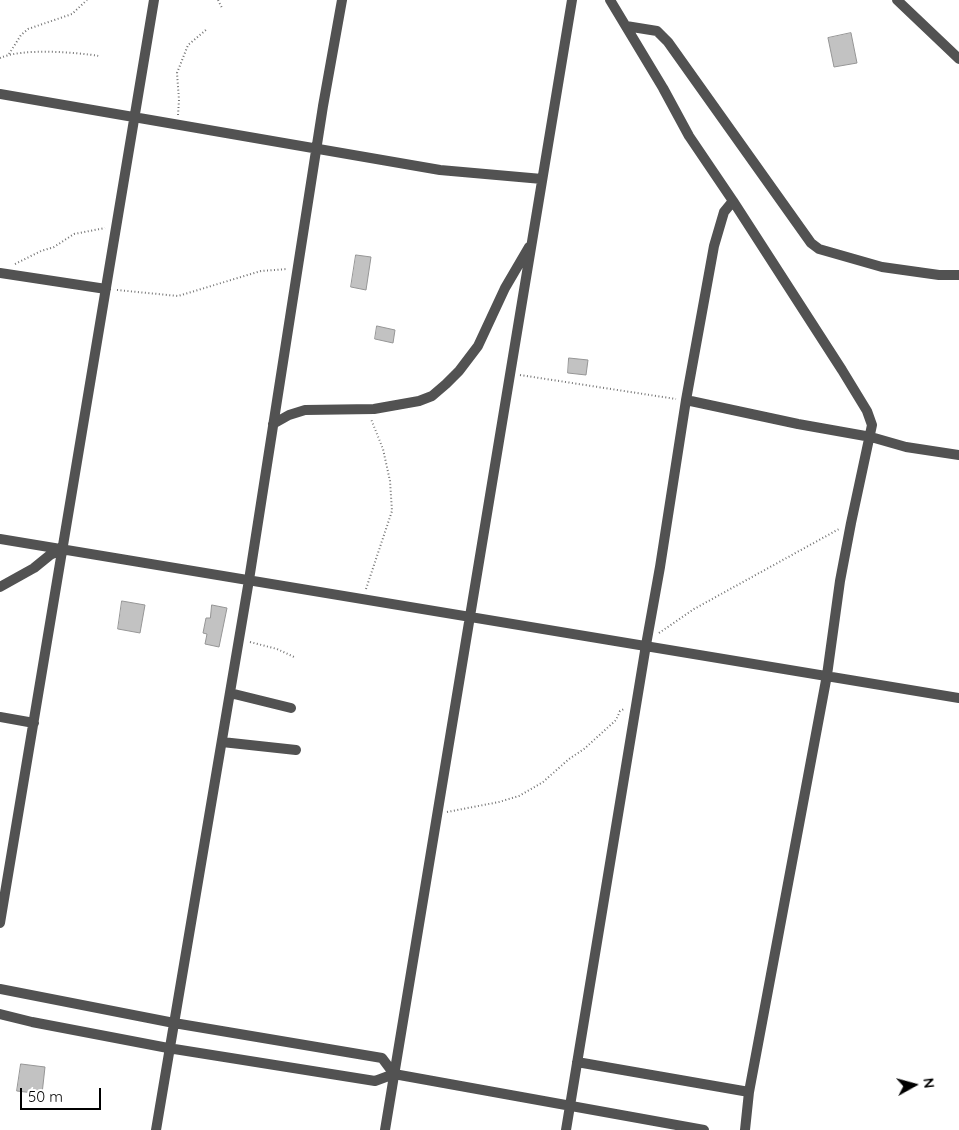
<!DOCTYPE html>
<html>
<head>
<meta charset="utf-8">
<style>
  body { margin:0 }
  #map { position:relative; width:959px; height:1130px; overflow:hidden; background:#fff; font-family:Quicksand,sans-serif }
  canvas { display:block }
  .north { position:absolute; left:889px; top:1060px; width:50px; height:50px; -webkit-text-stroke:4px #fff; paint-order:stroke; rotate:83deg; font-size:14px; font-weight:700; line-height:20px; text-align:center; color:#000 }
  .north::after { content:''; display:block; margin:auto; width:18px; height:22px; background:#000; clip-path:polygon(50% 0,100% 100%,50% 72%,0 100%) }
  .scale { position:absolute; left:20px; top:1088px; width:81px; height:22px; box-sizing:border-box; border:2px solid #000; border-top:0; padding-left:6px; font-size:15px; line-height:18px; white-space:nowrap; color:#000; -webkit-text-stroke:4px #fff; paint-order:stroke }
</style>
</head>
<body>
<div id="map">
<canvas width="959" height="1130"></canvas>
<div class="north">N</div>
<div class="scale">50 m</div>
</div>
<script>
const ctx = document.querySelector('canvas').getContext('2d');
ctx.lineJoin = 'round';
function fillPath(path, color) { ctx.fillStyle = color; ctx.fill(path, 'evenodd'); }
function trace(path, color, width, dash) { ctx.strokeStyle = color; ctx.lineWidth = width; ctx.lineCap = dash ? 'butt' : 'round'; ctx.setLineDash(dash || []); ctx.stroke(path); }
const building = new Path2D(`
  M851 33 857 63 834 67 828 38Z
  M356 255 371 257 366 290 351 287Z
  M377 326 395 330 393 343 375 339Z
  M569 358 588 360 586 375 568 373Z
  M122 601 145 605 140 633 118 629Z
  M212 605 227 608 219 647 205 644 207 634 203 633 206 618H210Z
  M21 1064 45 1067 42 1094 17 1091Z`);
fillPath(building, '#c2c2c2');
trace(building, '#969696', 1);
trace(new Path2D(`
  M218 0 222 8
  M9 54 21 35 28 29 72 14 87 0
  M0 58C22 48 75 52 99 56
  M178 115 179 100 177 73 188 45 207 29
  M15 264 41 251 54 247 74 234 105 228
  M117 290 178 296 261 271 287 269
  M520 375 676 399
  M366 589 392 511 390 481 383 449 371 419
  M659 633 694 609 839 529
  M250 642 277 649 294 657
  M447 812 499 802 519 796 533 788 543 782 569 759 584 749 616 720 620 711 624 709`), '#747474', 2, [1, 2.5]);
trace(new Path2D(`
  M610 0 663 88 689 136 733 201 842 370 867 411 872 425 851 523 840 581 827 675 749 1092 745 1130
  M897 0 959 59
  M626 26 657 31 668 42 811 243 819 249 882 267 939 275H959
  M0 94 440 170 542 179
  M0 273 106 289
  M686 400 798 424 871 437 906 447 959 455
  M273 424 289 415 305 410 374 409 419 401 432 396 446 384 459 371 478 346 505 288 529 247
  M0 539 959 698
  M0 587 34 568 50 555 63 549
  M230 693 291 708
  M0 717 34 723
  M222 742 296 750
  M0 923 154 0
  M0 989 174 1023 382 1058 394 1074
  M0 1014 32 1022 168 1048 375 1081 394 1074 704 1130
  M577 1062 749 1092
  M156 1130 249 580 323 106 342 0
  M385 1130 572 0
  M566 1130 646 645 660 567 686 400 714 246 724 212 733 201`), '#525252', 10);
</script>
</body>
</html>
